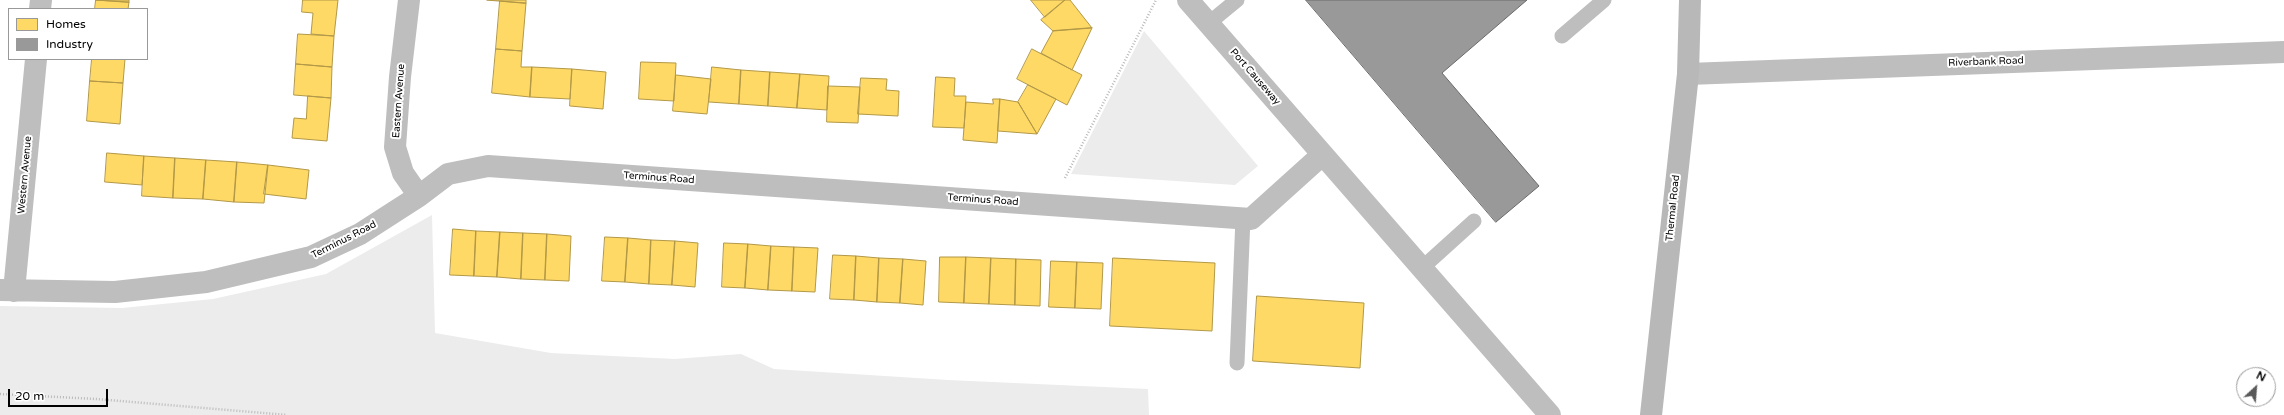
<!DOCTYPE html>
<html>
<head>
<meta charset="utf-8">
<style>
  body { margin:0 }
  #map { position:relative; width:2284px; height:415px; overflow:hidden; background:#fff; font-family:"Varela Round",sans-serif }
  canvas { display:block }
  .legend { position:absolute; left:8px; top:8px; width:140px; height:52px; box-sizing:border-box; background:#fff; border:1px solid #999; margin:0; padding:5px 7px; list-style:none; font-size:12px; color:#000 }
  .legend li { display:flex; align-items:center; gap:8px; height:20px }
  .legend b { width:20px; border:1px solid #999 }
  .north { position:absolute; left:2236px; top:367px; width:40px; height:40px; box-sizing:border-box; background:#fff; border:1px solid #999; border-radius:50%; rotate:26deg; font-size:11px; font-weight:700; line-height:16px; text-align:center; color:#000 }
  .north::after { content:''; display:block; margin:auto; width:14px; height:18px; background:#595959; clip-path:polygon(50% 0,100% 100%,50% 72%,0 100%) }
  .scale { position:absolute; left:8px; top:389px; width:100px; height:18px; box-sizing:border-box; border:2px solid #000; border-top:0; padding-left:5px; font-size:12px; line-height:14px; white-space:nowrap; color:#000; -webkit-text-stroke:3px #fff; paint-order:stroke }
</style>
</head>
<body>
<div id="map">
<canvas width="2284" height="415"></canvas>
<ul class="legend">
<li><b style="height:11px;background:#ffd966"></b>Homes</li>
<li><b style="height:11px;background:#999"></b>Industry</li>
</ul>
<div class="north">N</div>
<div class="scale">20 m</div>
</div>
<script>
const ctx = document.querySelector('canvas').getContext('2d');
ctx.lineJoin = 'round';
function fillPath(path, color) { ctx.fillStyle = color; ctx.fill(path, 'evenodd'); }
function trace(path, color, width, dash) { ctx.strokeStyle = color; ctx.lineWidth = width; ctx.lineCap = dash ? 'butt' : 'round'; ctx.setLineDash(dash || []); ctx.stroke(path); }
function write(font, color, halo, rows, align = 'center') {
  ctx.font = font + ' "Varela Round",sans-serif'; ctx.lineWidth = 4; ctx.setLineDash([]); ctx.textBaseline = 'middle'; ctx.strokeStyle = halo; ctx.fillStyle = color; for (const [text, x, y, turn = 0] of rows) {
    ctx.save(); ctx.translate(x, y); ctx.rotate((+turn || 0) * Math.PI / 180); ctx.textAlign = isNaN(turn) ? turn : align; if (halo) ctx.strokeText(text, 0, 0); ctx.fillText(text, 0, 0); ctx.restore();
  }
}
fillPath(new Path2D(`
  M1144 31 1258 166 1235 185 1071 174Z
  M432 215 435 333 551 353 675 359 741 354 774 369 948 380 1148 389 1149 415H0V306L122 308 213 299 326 274Z`), '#ececec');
const homes = new Path2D(`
  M96 0H129V2Z
  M96 0 129 2 128 9H95Z
  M303 0H338L334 36 311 34 313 13 302 12Z
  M487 0H526V3Z
  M1031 0H1065L1045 17Z
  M1065 0H1070L1092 28 1053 31 1041 20Z
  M500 1 526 3 522 51 496 49Z
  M1092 28 1072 70 1041 53 1053 31Z
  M298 34 334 36 332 67 296 64Z
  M496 49 522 51 521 67H532L530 97 492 93Z
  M1032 49 1082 75 1067 105 1017 79Z
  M92 59H125L123 83 90 81Z
  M641 62 676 63 674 101 639 99Z
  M296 64 332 67 331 98 294 95Z
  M532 67 572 69 570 99 530 97Z
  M712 67 741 70 739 104 709 102Z
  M572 69 606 72 603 109 570 106Z
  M741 70 770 72 768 106 739 104Z
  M770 72 800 74 797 108 768 106Z
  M800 74 829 76 827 110 797 108Z
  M676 75 711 79 707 114 673 111Z
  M936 77 955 78 954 96H966L964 128 933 127Z
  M861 78 887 79 886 90 899 91 898 116 858 114Z
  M90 81 123 83 120 124 87 121Z
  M1028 85 1056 99 1037 134 1018 102Z
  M828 86 860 87 858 123 827 122Z
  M308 96 331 98 327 141 292 138 294 118 306 119Z
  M993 99H1000L997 143 963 140 966 102 993 104Z
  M1000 99 1018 102 1037 134 998 131Z
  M107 153 144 156 142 185 105 182Z
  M144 156 175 158 173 198 142 196Z
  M175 158 206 160 203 199 173 198Z
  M206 160 237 162 234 202 203 199Z
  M237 162 268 165 264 203 234 202Z
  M268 165 309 170 306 199 264 194Z
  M453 229 476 231 474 276 450 275Z
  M476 231 500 232 497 277 474 276Z
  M500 232 523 233 521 279 497 277Z
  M523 233 547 234 545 280 521 279Z
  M547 234 571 236 569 281 545 280Z
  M605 237 628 238 625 282 602 281Z
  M628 238 651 240 649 284 625 282Z
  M651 240 675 241 672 285 649 284Z
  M675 241 698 243 695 287 672 285Z
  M724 243 748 244 745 288 722 287Z
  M748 244 771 246 768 290 745 288Z
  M771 246 794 247 792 291 768 290Z
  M794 247 818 248 815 292 792 291Z
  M833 255 856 256 854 300 830 299Z
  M856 256 879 258 877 302 854 300Z
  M940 257H966L964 303 939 302Z
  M966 257 991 258 989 304 964 303Z
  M879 258 903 259 900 303 877 302Z
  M991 258 1016 259 1015 305 989 304Z
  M1113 258 1215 263 1212 331 1110 326Z
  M903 259 926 261 923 305 900 303Z
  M1016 259 1041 260 1040 306 1015 305Z
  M1051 261 1077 262 1075 308 1049 307Z
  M1077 262 1103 263 1101 309 1075 308Z
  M1257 296 1364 303 1360 368 1253 361Z`);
fillPath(homes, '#ffd966');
trace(homes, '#b29847', 1);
const industry = new Path2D(`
  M1306 0H1527L1442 73 1539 186 1496 222Z`);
fillPath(industry, '#999');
trace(industry, '#6b6b6b', 1);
trace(new Path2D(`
  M1065 178 1156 0
  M0 394 96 399 287 415`), '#b9b9b9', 2.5, [1, 2]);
trace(new Path2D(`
  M1209 23 1237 0
  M1562 36 1604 0
  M1422 268 1474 221
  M1237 363 1243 218`), '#bebebe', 15);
trace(new Path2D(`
  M409 0 400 77 395 147 403 173 419 196
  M1188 0 1550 415
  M40 9 41 0
  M1688 74 2284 52
  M0 290 115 292 206 282 311 257 360 234 419 196 448 174 488 166 1251 219 1322 155
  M14 291 36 59`), '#bebebe', 22);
trace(new Path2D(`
  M1651 415 1688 74 1690 0`), '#b8b8b8', 22);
write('10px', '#000', '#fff', [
  ["Riverbank Road",1986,62,-2],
  ["Port Causeway",1255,77,49],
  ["Eastern Avenue",399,101,-86],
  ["Western Avenue",25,175,-85],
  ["Terminus Road",659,178,4],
  ["Terminus Road",983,200,4],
  ["Thermal Road",1673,208,-84],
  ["Terminus Road",344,240,-27]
]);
</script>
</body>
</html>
